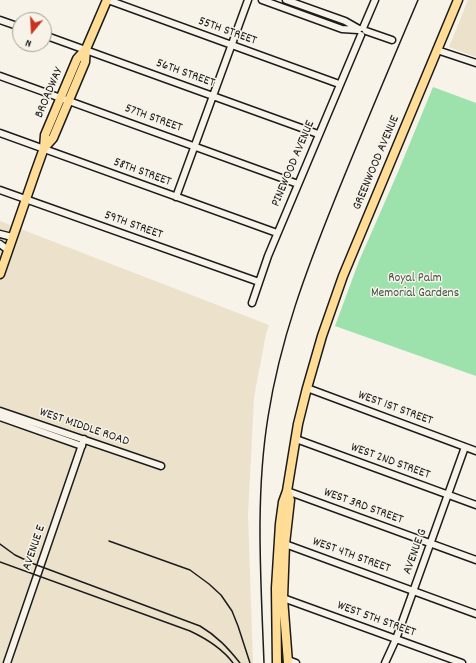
<!DOCTYPE html>
<html>
<head>
<meta charset="utf-8">
<style>
  body { margin:0 }
  #map { position:relative; width:476px; height:663px; overflow:hidden; background:#f7f3e8; font-family:Dekko,sans-serif }
  canvas { display:block }
  .north { position:absolute; left:12px; top:12px; width:40px; height:40px; box-sizing:border-box; background:#f7f3e8; border:1px solid #9f9d96; border-radius:50%; rotate:198deg; font-size:11px; font-weight:700; line-height:16px; text-align:center; color:#1c1c1c }
  .north::after { content:''; display:block; margin:auto; width:14px; height:18px; background:#c8321e; clip-path:polygon(50% 0,100% 100%,50% 72%,0 100%) }
</style>
</head>
<body>
<div id="map">
<canvas width="476" height="663"></canvas>
<div class="north">N</div>
</div>
<script>
const ctx = document.querySelector('canvas').getContext('2d');
ctx.lineJoin = 'round';
function fillPath(path, color) { ctx.fillStyle = color; ctx.fill(path, 'evenodd'); }
function trace(path, color, width, dash) { ctx.strokeStyle = color; ctx.lineWidth = width; ctx.lineCap = dash ? 'butt' : 'round'; ctx.setLineDash(dash || []); ctx.stroke(path); }
function write(font, color, halo, rows, align = 'center') {
  ctx.font = font + ' Dekko,sans-serif'; ctx.lineWidth = 3; ctx.setLineDash([]); ctx.textBaseline = 'middle'; ctx.strokeStyle = halo; ctx.fillStyle = color; for (const [text, x, y, turn = 0] of rows) {
    ctx.save(); ctx.translate(x, y); ctx.rotate((+turn || 0) * Math.PI / 180); ctx.textAlign = isNaN(turn) ? turn : align; if (halo) ctx.strokeText(text, 0, 0); ctx.fillText(text, 0, 0); ctx.restore();
  }
}
fillPath(new Path2D(`
  M468 0H476V57L449 47Z
  M0 221 269 325 266 334 254 397 248 515 253 663H0Z`), '#ece1cb');
fillPath(new Path2D(`
  M433 87 476 103V376L335 326 359 261 398 172Z`), '#9de1ad');
const minor = new Path2D(`
  M108 0 339 84
  M262 0 342 29 358 30
  M286 0 345 21 359 29
  M0 20 20 27
  M363 28 375 0
  M366 31 392 40
  M44 35 318 134
  M437 50 476 63
  M0 76 298 184
  M0 133 277 233
  M0 190 259 282
  M176 197 248 0
  M0 234 12 237
  M0 244 8 250
  M252 303 268 256 361 35
  M307 388 476 451
  M0 411 161 466
  M0 417 82 446
  M296 439 476 505
  M287 491 476 560
  M285 544 476 614
  M283 598 462 663
  M288 660 296 663
  M7 663 84 439
  M385 663 396 639 465 447`);
const major = new Path2D(`
  M44 148 45 135 77 59 86 49
  M0 274 35 173 44 148 53 138 85 62 86 49 107 0
  M287 491 290 500 285 544 283 598 288 663
  M277 663 276 588 280 524 283 502 287 491 298 424 307 388 322 336 343 276 458 0`);
trace(minor, '#1c1c1c', 9);
trace(major, '#1c1c1c', 11);
trace(minor, '#f7f3e8', 6);
trace(major, '#ffdd96', 8);
trace(new Path2D(`
  M109 541 190 570 209 584 221 595 232 611 238 626 250 663
  M0 544 15 555 34 564 200 626C217 636 228 648 240 663
  M0 562 190 631C207 639 222 648 233 663
  M264 663C261 581 255 498 268 417 280 340 306 271 335 199 362 132 390 66 418 0`), '#1c1c1c', 1.5);
write('13px', '#1c1c1c', '#f7f3e8', [
  ["55TH STREET",227,32,20],
  ["56TH STREET",185,74,20],
  ["BROADWAY",50,93,-67],
  ["57TH STREET",153,119,20],
  ["GREENWOOD AVENUE",377,163,-67],
  ["PINEWOOD AVENUE",294,164,-67],
  ["58TH STREET",142,173,20],
  ["59TH STREET",133,226,20],
  ["WEST 1ST STREET",395,409,20],
  ["WEST MIDDLE ROAD",84,428,19],
  ["WEST 2ND STREET",390,462,20],
  ["WEST 3RD STREET",363,507,20],
  ["AVENUE E",35,548,-71],
  ["AVENUE G",416,552,-70],
  ["WEST 4TH STREET",351,556,20],
  ["WEST 5TH STREET",376,620,20]
]);
write('13px', '#435748', '#f7f3e8', [
  ["Royal Palm",415,279],
  ["Memorial Gardens",415,294]
]);
</script>
</body>
</html>
